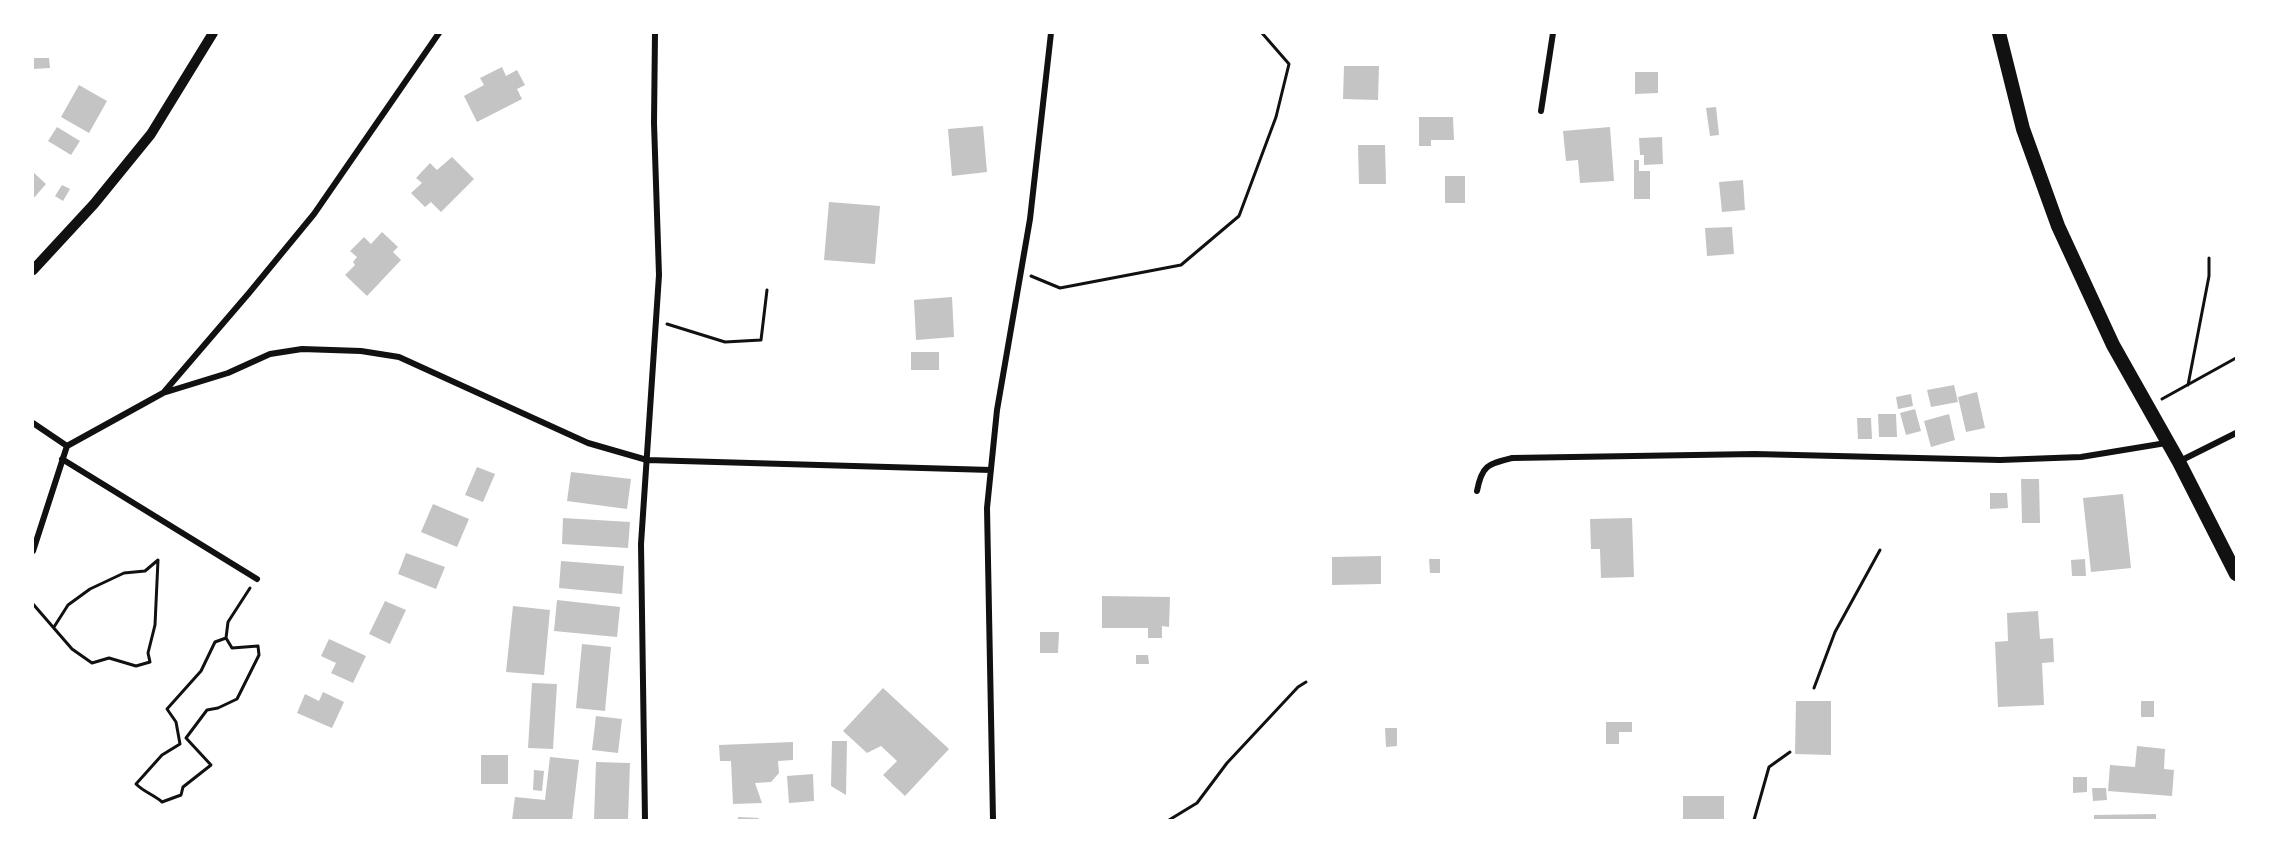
<!DOCTYPE html>
<html>
<head>
<meta charset="utf-8">
<style>
  body { margin:0 }
  #map { position:relative; width:2269px; height:853px; overflow:hidden; background:#fff; font-family:Signika,sans-serif }
  canvas { display:block }
  .frame { position:absolute; inset:0; border:34px solid #fff; pointer-events:none }
</style>
</head>
<body>
<div id="map">
<canvas width="2269" height="853"></canvas>
<div class="frame"></div>
</div>
<script>
const ctx = document.querySelector('canvas').getContext('2d');
ctx.lineJoin = 'round';
function fillPath(path, color) { ctx.fillStyle = color; ctx.fill(path, 'evenodd'); }
function trace(path, color, width, dash) { ctx.strokeStyle = color; ctx.lineWidth = width; ctx.lineCap = dash ? 'butt' : 'round'; ctx.setLineDash(dash || []); ctx.stroke(path); }
fillPath(new Path2D(`
  M33 58H49L50 68 33 69Z
  M1344 66H1379L1378 100 1343 99Z
  M502 67 506 76 517 70 525 85 517 89 522 99 477 122 464 96 484 85 480 78Z
  M1635 72H1658V93L1635 94Z
  M79 85 107 101 89 133 61 117Z
  M1716 107 1719 135 1710 136 1706 108Z
  M1419 117H1453L1454 140H1431V146H1419Z
  M983 126 987 172 952 176 948 129Z
  M57 127 80 141 71 155 48 141Z
  M1610 127 1614 181 1580 183 1578 160 1566 161 1563 131Z
  M1662 137 1663 164 1644 165V155H1640L1639 138Z
  M1358 145H1385L1386 184H1359Z
  M452 157 474 179 441 212 431 202 425 207 411 193 422 183 416 178 430 163 437 170Z
  M1634 160H1639V171H1650V199H1634Z
  M33 172 46 184 33 199Z
  M1445 176H1465V203H1445Z
  M1743 180 1745 210 1722 212 1719 182Z
  M62 185 70 189 63 201 55 196Z
  M829 202 880 206 875 264 824 260Z
  M1732 227 1734 254 1707 256 1705 228Z
  M382 232 398 247 393 252 401 260 367 296 345 275 355 265 353 262 357 257 350 251 364 237 371 244Z
  M952 297 954 337 916 340 914 300Z
  M911 352H939V370H911Z
  M1954 385 1958 402 1931 407 1927 390Z
  M1977 392 1985 428 1966 432 1958 397Z
  M1911 394 1913 406 1898 409 1896 397Z
  M1915 409 1921 431 1906 435 1900 413Z
  M1878 414H1896L1897 437H1879Z
  M1949 414 1955 440 1931 447 1924 421Z
  M1857 418H1871L1872 439H1858Z
  M477 467 495 474 483 502 465 495Z
  M571 472 631 479 627 509 567 501Z
  M2021 479H2039L2040 523H2022Z
  M1990 493H2007L2008 508 1990 509Z
  M2123 494 2131 568 2091 572 2083 498Z
  M433 504 469 519 457 547 421 532Z
  M563 518 630 522 628 548 562 544Z
  M1632 518 1634 577 1601 578 1600 549H1591L1590 519Z
  M406 553 445 567 436 589 398 574Z
  M1381 556V584L1332 585V557Z
  M1429 559H1440V573H1430Z
  M2085 559 2086 576H2072L2071 560Z
  M561 561 624 566 622 594 559 588Z
  M1102 596 1170 597 1169 627 1162 626V638H1148V628H1102Z
  M557 600 620 607 617 637 554 631Z
  M385 601 406 610 390 644 369 634Z
  M513 606 550 610 544 675 506 672Z
  M2038 611 2040 639 2053 638 2054 662 2042 663 2044 705 1998 707 1995 642 2008 641 2007 613Z
  M1040 632H1059L1058 653H1040Z
  M329 639 366 656 353 683 331 673 336 663 321 656Z
  M582 644 611 647 605 711 576 708Z
  M1136 655H1148L1149 664H1136Z
  M532 683 557 684 553 749 528 748Z
  M883 688 949 749 905 796 883 775 897 761 881 746 867 753 843 731Z
  M323 692 344 702 332 728 297 713 305 694 319 701Z
  M1796 701H1831V755L1795 754Z
  M2141 701H2154V717H2141Z
  M596 716 622 719 618 753 592 750Z
  M1606 722H1632V732H1619V744H1606Z
  M1385 728H1397V746L1386 747Z
  M832 741H847L846 795 831 786Z
  M793 742V760L778 761 779 773 771 782 755 783 762 803 733 804 731 761H720L719 745Z
  M2137 746 2165 749 2164 769 2174 770 2172 796 2108 791 2110 765 2135 767Z
  M481 755H508V784H481Z
  M550 757 579 760 572 820H512L515 797 545 800Z
  M596 762 630 763 628 820H594Z
  M534 770 544 771 542 791 533 790Z
  M813 774 814 801 789 803 787 776Z
  M2073 777H2087V792L2073 793Z
  M2092 788H2106L2107 800 2093 801Z
  M1683 796H1724V820H1683Z
  M2156 814V820H2094V815Z
  M738 817 759 818 758 820H738Z`), '#c4c4c4');
trace(new Path2D(`
  M1031 276 1060 288 1181 265 1239 216 1276 117 1289 64 1262 33
  M667 324 725 342 761 340 767 290
  M2188 385 2209 276V258
  M2162 399 2236 358
  M33 604 72 649 92 663 109 658 136 666 150 662 148 653 155 625 158 560 145 571 124 573 90 589 68 605 54 627
  M226 638 215 642 201 671 167 709 176 722 180 744 162 755 136 784C144 792 154 795 162 802L181 795 183 787 211 765 186 738 207 710 218 708 237 699 259 655 258 646 232 648 226 638 228 622 250 588
  M1814 688 1835 632 1880 550
  M1169 820 1197 803 1227 763 1298 687 1306 682
  M1754 820 1769 767 1790 752`), '#111', 3);
trace(new Path2D(`
  M1541 111 1553 33
  M164 392 249 293 314 214 439 33
  M33 423 67 446 163 393 228 373 270 354 302 349 361 351 399 357 588 443 647 460 991 470
  M62 459 257 579
  M2180 461 2236 433
  M1477 491C1482 465 1488 464 1512 458L1755 454 2000 460 2081 457 2166 443
  M33 551 67 446
  M645 820 641 544 659 275 654 123 655 33
  M993 820 987 508 997 410 1030 219 1051 33`), '#111', 6);
trace(new Path2D(`
  M33 270 94 204 151 134 213 33`), '#111', 10);
trace(new Path2D(`
  M1999 33 2023 129 2058 226 2113 345 2179 462 2236 574`), '#111', 14);
</script>
</body>
</html>
